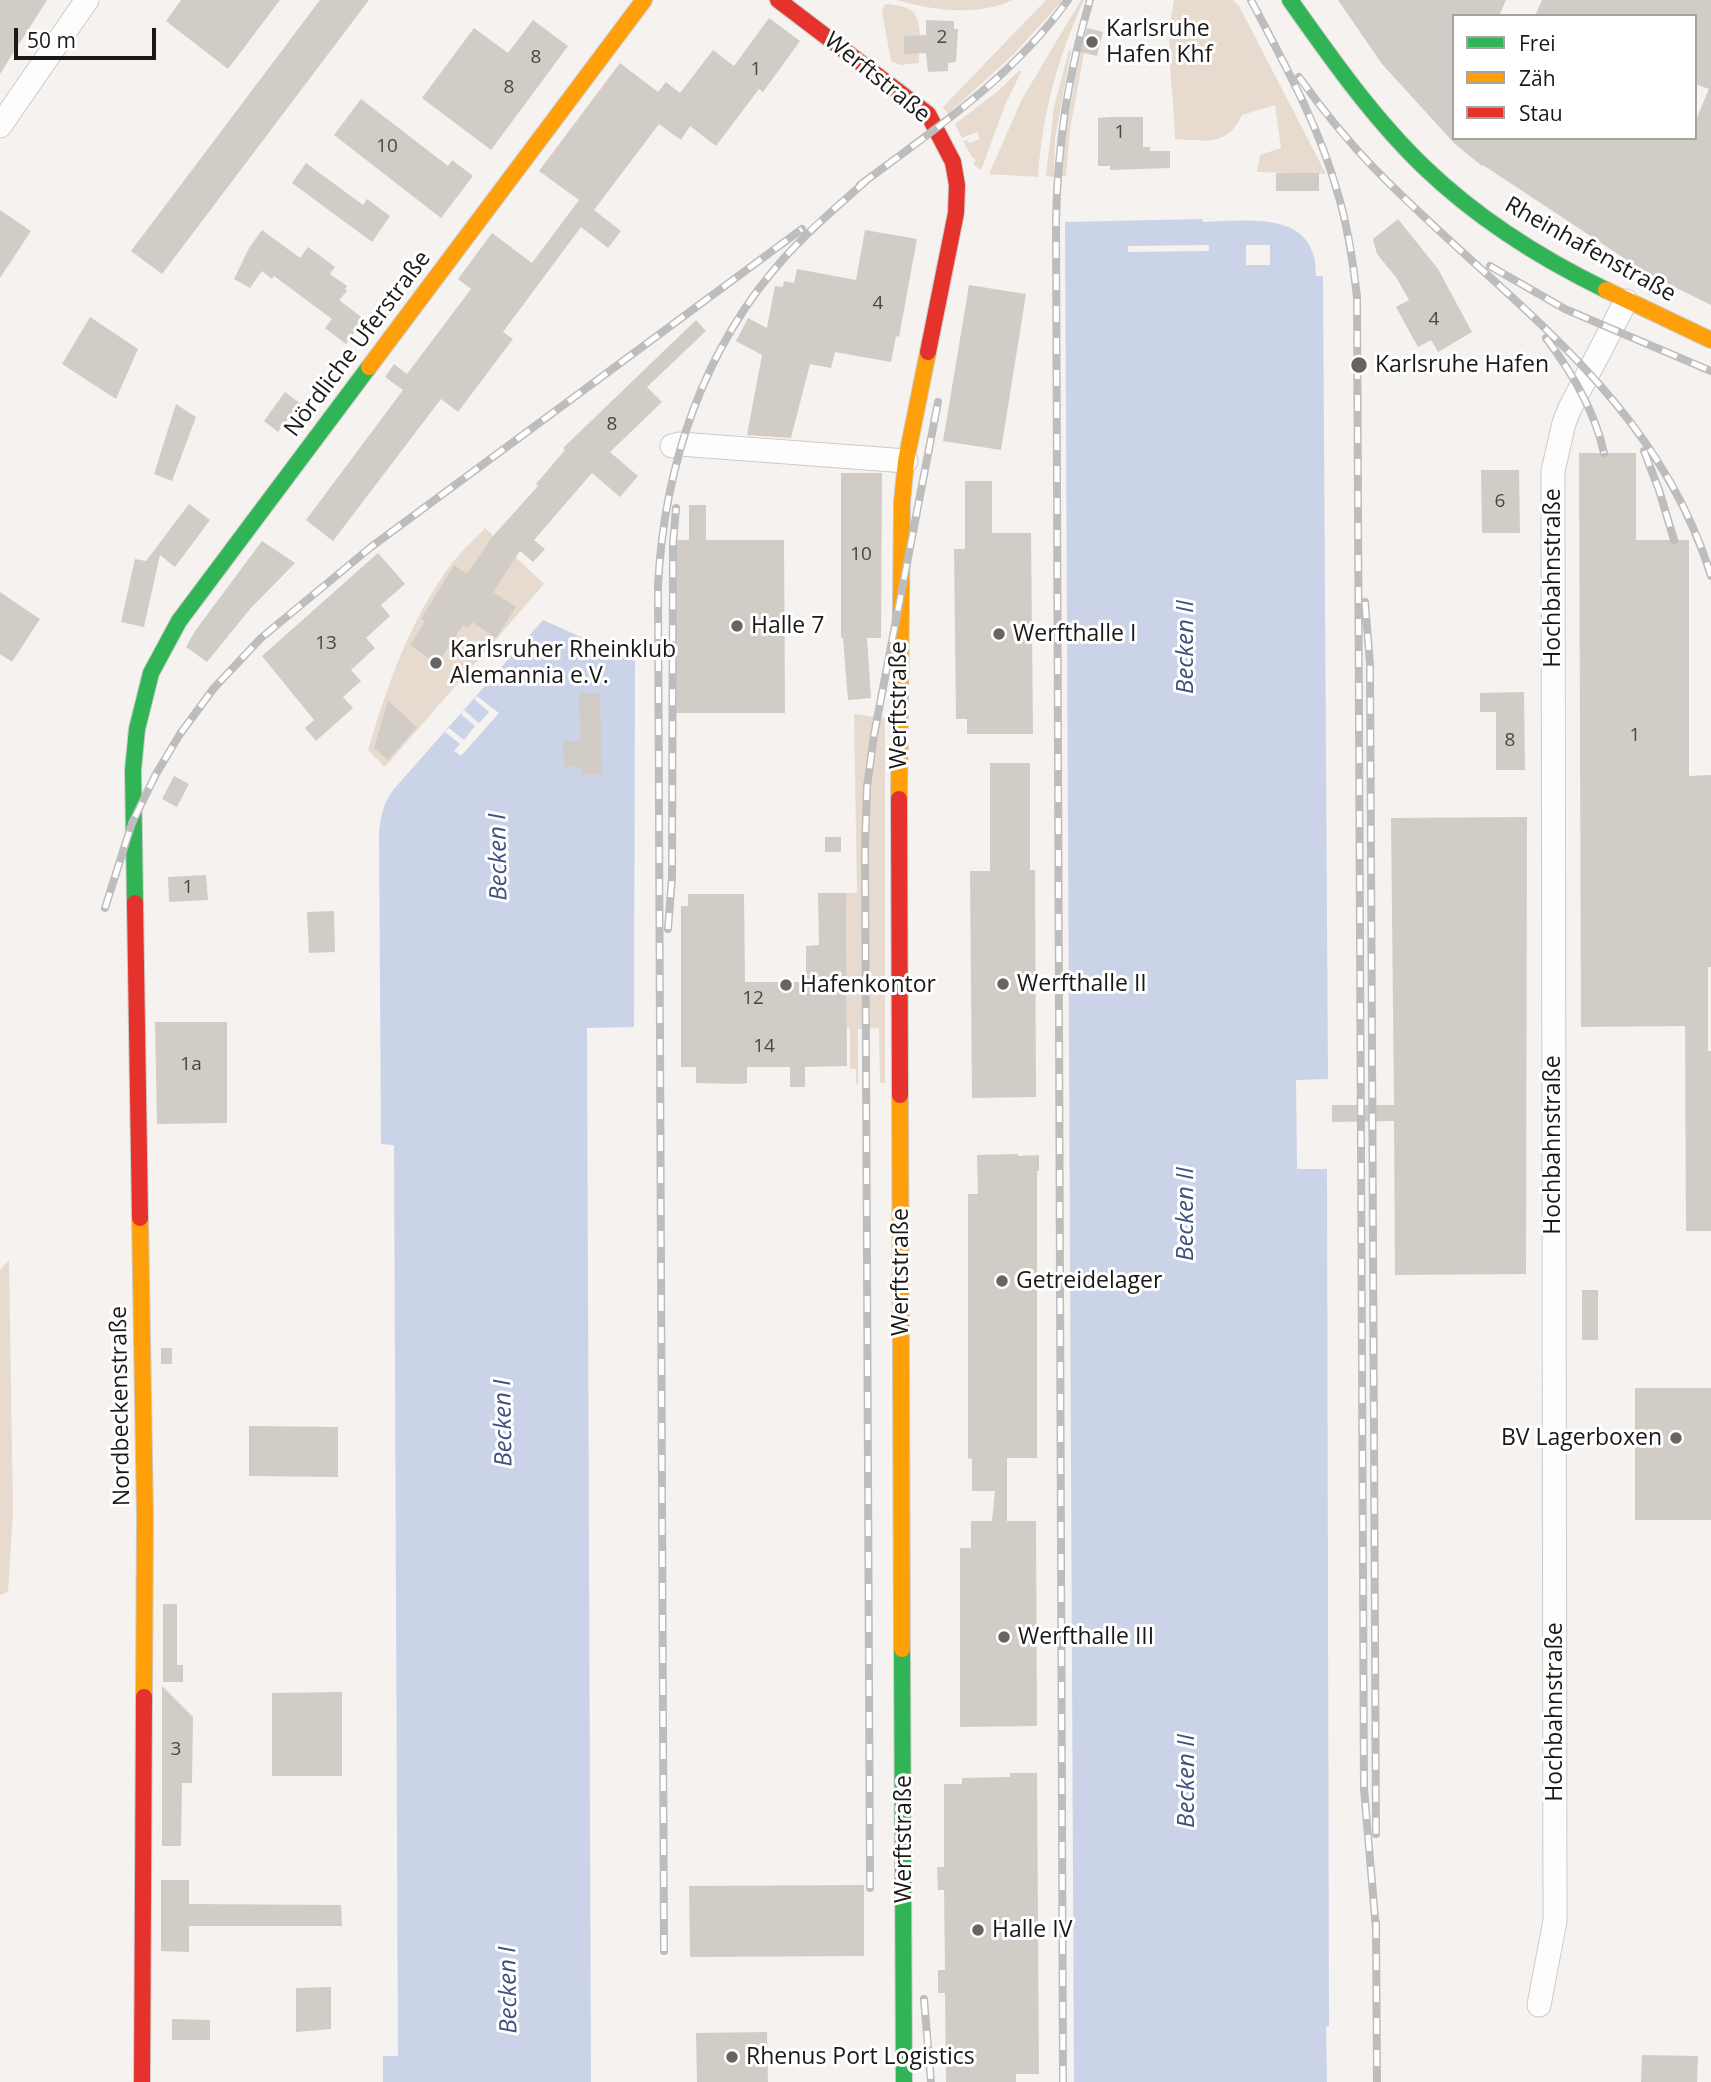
<!DOCTYPE html>
<html>
<head>
<meta charset="utf-8">
<style>
  body { margin:0 }
  #map { position:relative; width:1711px; height:2082px; overflow:hidden; background:#f5f2ef; font-family:"Open Sans",sans-serif }
  canvas { display:block }
  .legend { position:absolute; left:1452px; top:14px; width:245px; height:126px; box-sizing:border-box; background:#fff; border:2px solid #a4a3a2; margin:0; padding:9px 12px; list-style:none; font-size:21px; color:#1b1917 }
  .legend li { display:flex; align-items:center; gap:14px; height:35px }
  .legend b { width:35px; border:2px solid #a4a3a2 }
  .scale { position:absolute; left:14px; top:28px; width:142px; height:32px; box-sizing:border-box; border:4px solid #1b1917; border-top:0; padding-left:9px; font-size:21px; line-height:24px; white-space:nowrap; color:#1b1917; -webkit-text-stroke:5px #fff; paint-order:stroke }
</style>
</head>
<body>
<div id="map">
<canvas width="1711" height="2082"></canvas>
<ul class="legend">
<li><b style="height:9px;background:#30b455"></b>Frei</li>
<li><b style="height:9px;background:#ff9f0a"></b>Zäh</li>
<li><b style="height:9px;background:#e5322d"></b>Stau</li>
</ul>
<div class="scale">50 m</div>
</div>
<script>
const ctx = document.querySelector('canvas').getContext('2d');
ctx.lineJoin = 'round';
function fillPath(path, color) { ctx.fillStyle = color; ctx.fill(path, 'evenodd'); }
function trace(path, color, width, dash) { ctx.strokeStyle = color; ctx.lineWidth = width; ctx.lineCap = dash ? 'butt' : 'round'; ctx.setLineDash(dash || []); ctx.stroke(path); }
function write(font, color, halo, rows, align = 'center') {
  ctx.font = font + ' "Open Sans",sans-serif'; ctx.lineWidth = 6; ctx.setLineDash([]); ctx.textBaseline = 'middle'; ctx.strokeStyle = halo; ctx.fillStyle = color; for (const [text, x, y, turn = 0] of rows) {
    ctx.save(); ctx.translate(x, y); ctx.rotate((+turn || 0) * Math.PI / 180); ctx.textAlign = isNaN(turn) ? turn : align; if (halo) ctx.strokeText(text, 0, 0); ctx.fillText(text, 0, 0); ctx.restore();
  }
}
fillPath(new Path2D(`
  M897 0H1013C979 16 932 11 897 0Z
  M1046 0H1063L1013 55 948 114 943 107Z
  M1081 0H1084C1058 57 1042 114 1038 177L989 174 1022 99Z
  M1174 0H1233L1239 6 1326 174 1257 172 1260 155 1281 148 1275 105 1242 115C1226 148 1206 140 1175 139 1174 92 1164 46 1174 0Z
  M888 4C895 5 904 6 910 10 924 17 919 50 919 63L900 65 891 61 882 11 884 5Z
  M1069 50H1071L1055 139 1054 177 1046 176 1054 107Z
  M1080 52 1084 53 1070 130 1066 176H1061L1063 147Z
  M1020 70 1021 72 1006 103 981 170 973 164 976 160 971 156 963 141 967 140 970 143 980 139 977 132 962 138 955 124 997 92Z
  M485 528 544 584 385 767 368 750C388 684 410 619 452 563 462 551 474 539 485 528Z
  M854 714 885 718V1083H880L879 1028 858 1029V1084H856V1069H850V1029L847 1027 846 893H857Z
  M9 1260 13 1512 8 1592 0 1595V1270Z`), '#e7dbcf');
fillPath(new Path2D(`
  M1202 219 1203 222C1249 221 1317 209 1316 276H1323L1328 1079 1296 1080 1297 1169H1327L1329 2026 1326 2027 1327 2082H1074L1065 222Z
  M543 620 635 661 634 1027 587 1028 591 2082H383V2056H398L394 1145 381 1144 379 832C381 814 384 802 394 789Z`), '#cad3e8');
fillPath(new Path2D(`
  M1209 245V251L1128 252V246Z
  M1246 245H1270V265H1246Z
  M477 696 499 713 461 756 454 751 460 744 445 732 449 728 464 740 475 726 461 714 464 710 479 723 489 712 474 699Z`), '#f5f2ef');
fillPath(new Path2D(`
  M0 0H47L0 74Z
  M181 0H280L228 69 166 21Z
  M320 0H369L162 274 131 251Z
  M1338 0H1506L1499 16H1454V138H1695V122L1709 89 1695 84V16H1535L1542 0H1711V305L1648 274 1483 165 1482 166 1454 143 1382 64Z
  M769 18 800 41 763 92 759 89 716 146 690 126 681 140 659 124 594 210 621 231 608 248 581 227 503 332 513 339 458 412 441 399 333 541 306 520 403 390 385 377 394 364 407 374 471 289 458 279 492 233 532 263 579 200 539 171 620 63 658 92 666 82 680 93 713 50 734 66Z
  M533 20 568 46 491 150 422 98 474 28 508 53Z
  M926 20 954 21V29H958L956 62 948 63V71L928 72 926 53 904 54V36L926 35Z
  M1087 28 1103 32 1097 56 1080 52Z
  M361 99 448 166 452 160 473 176 441 218 334 135Z
  M1110 117H1143V147H1150V151H1170V168L1110 170V166H1098V118Z
  M306 163 363 205 367 199 390 216 372 242 292 183Z
  M1276 173H1319V191H1276Z
  M0 210 31 231 0 278Z
  M1398 219 1438 269 1472 332 1438 352 1431 340 1418 347 1396 307 1409 300 1396 277 1377 254 1373 239Z
  M262 230 300 258 308 247 335 267 330 274 347 286 345 289 347 291 339 300 364 319 346 344 325 328 332 319 274 276 272 279 262 271 250 288 234 279 249 248Z
  M865 230 917 239 899 337 896 336 891 362 835 352 831 368 810 364 791 438 747 435 762 355 736 341 748 318 767 328 775 286 783 287 784 281 794 283 797 269 856 280Z
  M969 285 1026 294 1001 450 943 441Z
  M90 317 138 349 116 399 62 364Z
  M696 320 706 331 647 387 662 402 610 452 638 476 620 497 592 473 534 540 545 549 533 562 520 551 493 592 516 607 496 638 472 622 468 628 463 625 437 664 410 645 425 621 421 619 454 565 467 574 493 536 538 486 536 484 565 450 563 448Z
  M285 392 300 403 278 432 264 421Z
  M176 404 196 417 172 481 154 474Z
  M1579 453H1636V540H1689V776L1711 775V967H1708V1051H1711V1231H1686L1685 1026 1581 1027Z
  M1481 470H1519L1520 533H1482Z
  M841 473H882L881 638H867L871 698 848 700 843 638H841Z
  M965 481H992V533H1031L1033 734H967V719H956L954 549H965Z
  M189 504 210 520 175 567 160 555 144 627 121 622 135 559 146 561Z
  M689 505H706V540H784L785 713H669V540H689Z
  M262 541 295 563 250 609 207 662 186 647 195 631Z
  M378 553 405 584 381 605 390 616 366 638 375 648 351 670 361 681 343 697 353 708 316 741 305 728 314 720 262 656Z
  M0 592 40 619 12 662 0 654Z
  M1524 692 1525 770H1496V712H1480V693Z
  M579 693H600L602 775H581V767H564L563 741H580Z
  M388 701 417 727 388 760 374 748Z
  M990 763H1030V870H1035L1036 1097 972 1098 970 871H990Z
  M174 776 189 784 177 807 162 799Z
  M1527 817 1526 1274 1395 1275 1394 1121 1332 1122V1105H1394L1391 818Z
  M825 837H841V852H825Z
  M206 875 208 900 169 902 168 877Z
  M818 893H846L847 1066 805 1067V1087H790V1067H747V1083L740 1084 696 1083V1067H681V906H688V894H744L745 982H806V946L819 945Z
  M334 911 335 952 309 953 307 912Z
  M155 1022H227V1123L157 1124Z
  M1018 1154V1156L1039 1155V1171H1037V1458H1007V1521H1036L1037 1726 960 1727V1548H971V1521H992L995 1491H972V1459L968 1458V1194H978L977 1155Z
  M1582 1290H1598V1340H1582Z
  M161 1348H172V1364H161Z
  M1635 1388H1711V1520H1635Z
  M249 1426 338 1427V1477L249 1476Z
  M163 1604H177V1665H183V1682H163Z
  M162 1686 193 1717 192 1783H182L181 1846H162Z
  M342 1692V1776H272V1693Z
  M1010 1773H1037L1039 2074H1016V2082H946L945 1993H938V1970H945L944 1890H938L937 1867H944V1784H962V1778L1010 1777Z
  M161 1880H189V1904L341 1905 342 1926H189V1952L161 1951Z
  M864 1885V1956L690 1957 689 1886Z
  M331 1987V2029L296 2032V1988Z
  M172 2019 210 2020V2040H172Z
  M767 2032 768 2082H697L696 2033Z
  M1642 2055 1698 2056 1697 2082H1641Z`), '#d2ccc6');
const street = new Path2D(`
  M0 126 87 0
  M672 446 680 444 906 461
  M1539 2005 1555 1921 1553 471 1564 423 1570 408 1626 301`);
const fast = new Path2D(`
  M1290 0C1331 58 1373 118 1424 167 1477 218 1540 258 1606 290
  M135 903 133 770 137 729 151 673 179 621 369 367
  M902 1649 904 2082`);
const slow = new Path2D(`
  M1606 290 1711 340
  M369 367 644 0
  M899 799 902 502 906 461 928 352
  M900 1095 902 1649
  M140 1218 145 1517 144 1697`);
const jam = new Path2D(`
  M778 0 928 114 953 162 957 185 956 213 928 352
  M899 799 900 1095
  M135 903 140 1218
  M142 2082 144 1697`);
trace(street, '#cdcbc8', 25);
trace(fast, '#cdcbc8', 18);
trace(slow, '#cdcbc8', 18);
trace(jam, '#cdcbc8', 18);
trace(street, '#fefdfd', 23);
trace(fast, '#30b455', 16);
trace(slow, '#ff9f0a', 16);
trace(jam, '#e5322d', 16);
const rail = new Path2D(`
  M1251 0C1283 62 1318 123 1337 191 1348 226 1353 261 1357 297L1364 1789 1376 1929
  M1299 77C1322 109 1346 139 1373 167 1500 298 1654 391 1711 576
  M860 185C935 129 1013 77 1068 0
  M1490 266 1565 309 1711 371
  M1546 338C1571 371 1595 412 1604 453
  M1644 451 1659 490 1674 540
  M1365 602 1370 664 1376 1834
  M105 908 132 823 156 774 180 734 214 688 261 638 371 547 802 229
  M668 929 672 877 673 543 676 508
  M870 1888 865 848 867 787 874 735 938 402
  M1376 1922 1377 2082
  M664 1951 658 586C664 466 703 348 785 257 810 229 839 205 867 180
  M924 1999 931 2082
  M1063 2082 1056 219C1058 142 1068 74 1090 0`);
trace(rail, '#bebdbd', 8);
trace(rail, '#fff', 5, [16]);
for (const [x, y, r, color] of [
  [1092,42,7,"#676563"],
  [1359,365,9,"#676563"],
  [737,626,7,"#676563"],
  [999,634,7,"#676563"],
  [436,663,7,"#676563"],
  [1003,984,7,"#676563"],
  [786,985,7,"#676563"],
  [1002,1281,7,"#676563"],
  [1676,1438,7,"#676563"],
  [1004,1637,7,"#676563"],
  [978,1930,7,"#676563"],
  [732,2057,7,"#676563"]
]) { const dot = new Path2D(); dot.arc(x, y, r, 0, 2 * Math.PI); ctx.fillStyle = color; ctx.fill(dot); trace(dot, '#fff', 2.5); }
write('19px', '#494643', null, [
  ["2",942,38],
  ["8",536,58],
  ["1",756,70],
  ["8",509,88],
  ["1",1120,133],
  ["10",387,147],
  ["4",878,304],
  ["4",1434,320],
  ["8",612,425],
  ["6",1500,502],
  ["10",861,555],
  ["13",326,644],
  ["1",1635,736],
  ["8",1510,741],
  ["1",188,888],
  ["12",753,999],
  ["14",764,1047],
  ["1a",191,1065],
  ["3",176,1750]
]);
write('23px', '#1b1917', '#fff', [
  ["Karlsruhe",1106,29],
  ["Hafen Khf",1106,55],
  ["Karlsruhe Hafen",1375,365],
  ["Halle 7",751,626],
  ["Werfthalle I",1013,634],
  ["Karlsruher Rheinklub",450,650],
  ["Alemannia e.V.",450,676],
  ["Werfthalle II",1017,984],
  ["Hafenkontor",800,985],
  ["Getreidelager",1016,1281],
  ["BV Lagerboxen",1662,1438,"right"],
  ["Werfthalle III",1018,1637],
  ["Halle IV",992,1930],
  ["Rhenus Port Logistics",746,2057]
], 'left');
write('23px', '#1b1917', '#fff', [
  ["Werftstraße",877,78,39],
  ["Rheinhafenstraße",1590,250,29],
  ["Nördliche Uferstraße",358,344,-53],
  ["Hochbahnstraße",1553,578,-90],
  ["Werftstraße",899,705,-90],
  ["Hochbahnstraße",1553,1145,-90],
  ["Werftstraße",901,1272,-90],
  ["Nordbeckenstraße",121,1406,-91],
  ["Hochbahnstraße",1555,1712,-90],
  ["Werftstraße",904,1839,-90]
]);
write('italic 24px', '#3f517d', '#fff', [
  ["Becken II",1186,647,-90],
  ["Becken I",499,857,-91],
  ["Becken II",1186,1214,-90],
  ["Becken I",504,1423,-91],
  ["Becken II",1187,1781,-90],
  ["Becken I",509,1990,-91]
]);
</script>
</body>
</html>
